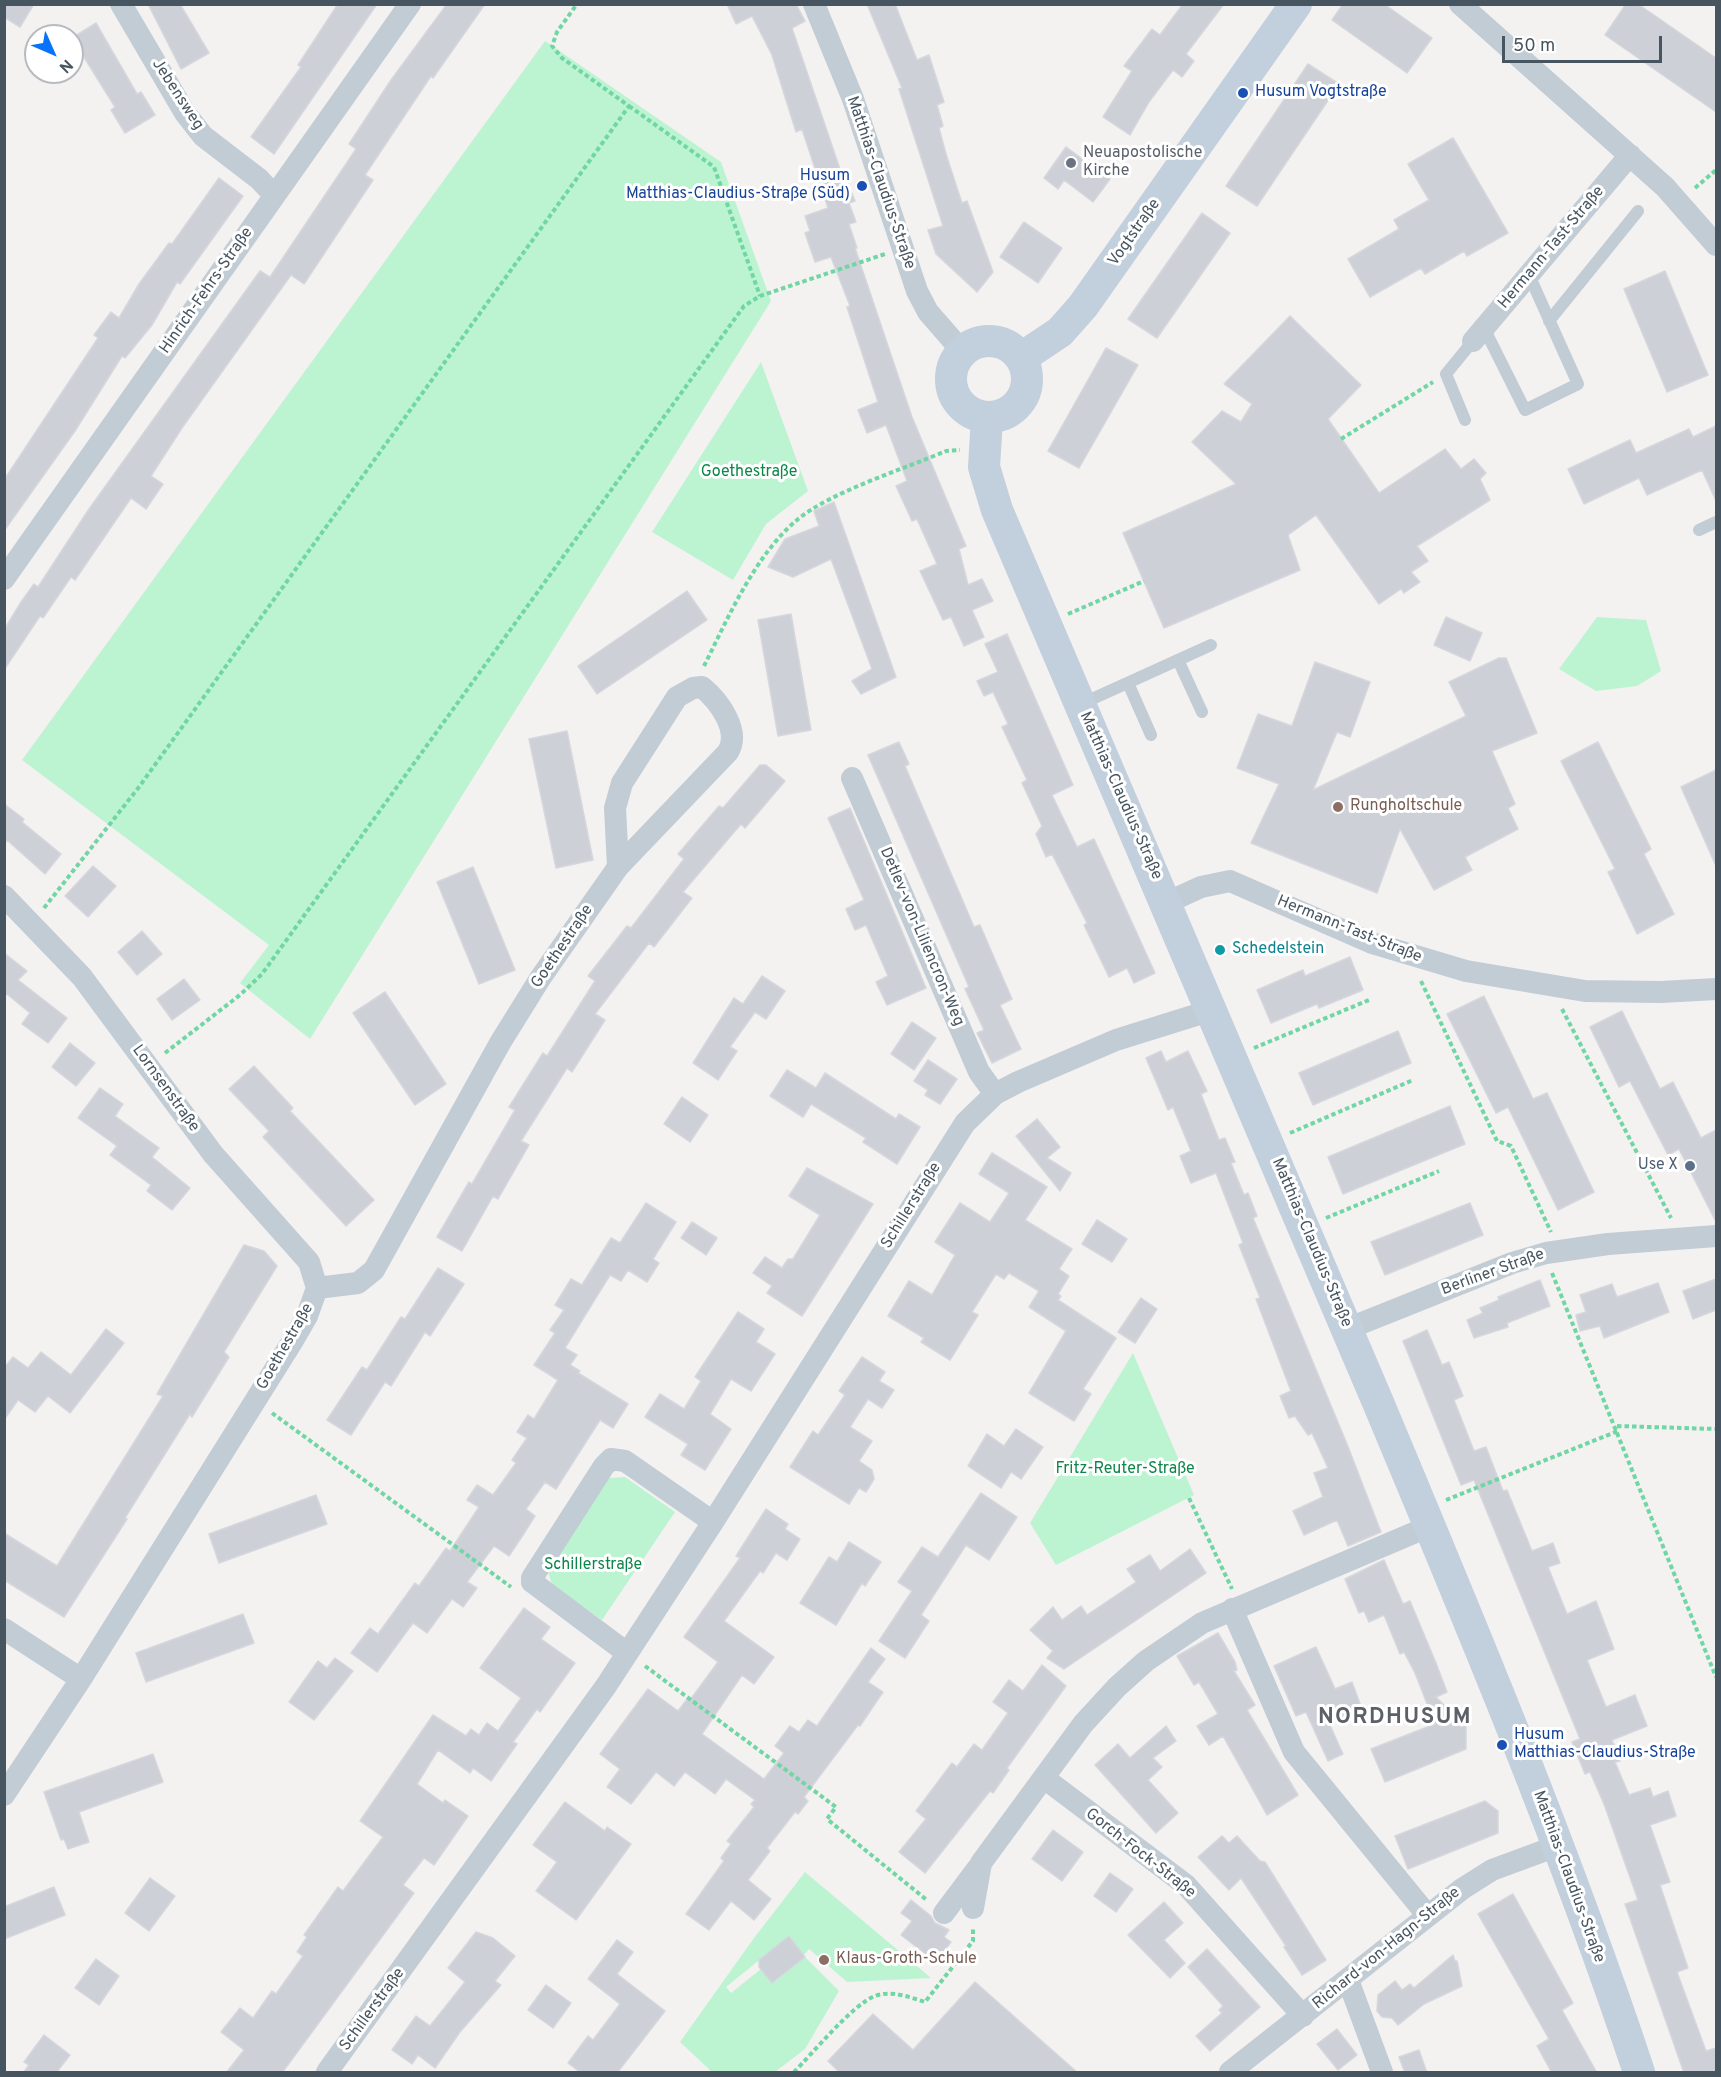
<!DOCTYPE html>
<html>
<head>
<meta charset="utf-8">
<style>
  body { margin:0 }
  #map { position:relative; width:1721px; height:2077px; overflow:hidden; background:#f4f1f1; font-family:Overpass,sans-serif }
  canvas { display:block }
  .frame { position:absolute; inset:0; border:6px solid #475561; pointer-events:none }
  .north { position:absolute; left:24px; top:24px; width:60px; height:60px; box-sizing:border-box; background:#fff; border:2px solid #b5bbc0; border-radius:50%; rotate:135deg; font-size:16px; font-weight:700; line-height:24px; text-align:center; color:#475561 }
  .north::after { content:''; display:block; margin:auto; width:21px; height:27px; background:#0673f9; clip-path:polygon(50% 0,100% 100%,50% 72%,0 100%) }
  .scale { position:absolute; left:1502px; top:36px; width:160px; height:27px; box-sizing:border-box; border:3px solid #475561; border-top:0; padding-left:8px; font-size:18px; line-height:21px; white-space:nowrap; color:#475561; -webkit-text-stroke:4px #fff; paint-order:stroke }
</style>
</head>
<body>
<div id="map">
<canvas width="1721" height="2077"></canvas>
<div class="frame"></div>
<div class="north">N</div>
<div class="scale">50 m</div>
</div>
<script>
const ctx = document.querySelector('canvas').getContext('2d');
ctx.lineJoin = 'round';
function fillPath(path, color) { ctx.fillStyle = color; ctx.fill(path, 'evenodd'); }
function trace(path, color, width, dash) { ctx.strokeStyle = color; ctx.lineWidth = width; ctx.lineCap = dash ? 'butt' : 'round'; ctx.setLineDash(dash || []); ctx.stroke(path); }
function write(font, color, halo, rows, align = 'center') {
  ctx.font = font + ' Overpass,sans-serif'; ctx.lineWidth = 6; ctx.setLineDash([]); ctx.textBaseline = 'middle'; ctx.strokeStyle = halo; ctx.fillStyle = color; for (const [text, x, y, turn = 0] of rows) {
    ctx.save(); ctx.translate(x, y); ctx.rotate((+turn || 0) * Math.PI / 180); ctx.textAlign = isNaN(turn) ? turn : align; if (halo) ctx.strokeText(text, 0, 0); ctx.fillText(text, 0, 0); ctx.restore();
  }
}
fillPath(new Path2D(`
  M545 41 721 162 771 301 310 1039 240 983 269 945 22 760Z
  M761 362 808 491 766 524 733 580 652 532Z
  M1597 617 1646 620 1661 671 1637 686 1596 691 1559 669Z
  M1133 1353 1194 1495 1056 1565 1030 1523Z
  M625 1477 675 1512 602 1620 552 1585 547 1567 608 1478Z
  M805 1872 931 1978 847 1982 809 1949 804 1955 788 1937 726 1987 731 1993 761 1969 773 1983 805 1957 839 1991 805 2049 775 2072H712L680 2042 754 1938Z`), '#bcf4d1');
const building = new Path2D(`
  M4 4H34L20 27 4 17Z
  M148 4H180L209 53 181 69Z
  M338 4H377L274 154 251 137 301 67 298 65Z
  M447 4H485L433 78 431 76 365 175 373 180 304 284 291 275 182 428 151 476 163 484 146 509 131 498 75 580 71 577 43 618 40 616 4 670V630L21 602 34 584 38 587 89 509 260 271 270 277 356 149 349 144 391 80Z
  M727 4H796L805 21 792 28 842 175 844 174 855 201 849 203 856 222 849 224 857 248H855L912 417 966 546 959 549 968 585 982 579 993 601 972 610 984 637 964 646 951 617 943 620 920 571 937 564 917 519 912 521 896 486 907 481 886 425 867 433 858 410 878 402 847 307 850 306 831 257 815 262 805 233 810 231 805 216 828 208 802 129 796 132 772 55 752 16 736 24Z
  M867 4H895L917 60 929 55 944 102 937 105 943 126 939 128 946 154 962 203 967 201 993 272 977 292 936 254 928 230 943 226 899 89 902 88Z
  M1183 4H1224L1186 54 1194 61 1182 77 1173 70 1149 102 1130 135 1103 117 1132 71 1124 66 1152 29 1160 35Z
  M1343 4H1384L1432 38 1407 73 1332 20Z
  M1626 4H1638L1716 58V112L1605 35Z
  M96 23 137 94 141 92 155 115 125 133 111 110 115 107 72 38Z
  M1308 64 1339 84 1257 206 1226 186Z
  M1453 138 1508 233 1467 256 1464 251 1425 274 1421 268 1370 297 1348 259 1399 229 1394 220 1429 200 1408 164Z
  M1066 147 1110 179 1093 202 1064 180 1058 189 1044 178Z
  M219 178 243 196 180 284 177 282 152 325 125 358 122 356 75 431 4 531V480L98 338 94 335 111 312 119 318 139 284 169 243 172 244Z
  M1202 213 1230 233 1157 338 1128 319Z
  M1024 222 1062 248 1038 283 1000 257Z
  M1665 271 1708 375 1667 392 1624 289Z
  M1290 316 1361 385 1328 419 1379 493 1445 449 1461 469 1474 459 1486 473 1480 479 1490 500 1417 546 1428 561 1411 572 1420 582 1404 593 1401 589 1379 604 1316 515 1288 535 1300 570 1164 628 1123 533 1236 484 1192 442 1222 411 1241 422 1252 404 1224 384Z
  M1106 348 1138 365 1079 468 1048 451Z
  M1716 426V501L1702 470 1647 495 1639 478 1584 504 1568 469 1630 440 1636 453 1689 429 1693 437Z
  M834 502 896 677 861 694 852 681 872 669 831 559 793 577 768 567 785 539 819 526 814 511Z
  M687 591 707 620 597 694 578 666Z
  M791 614 811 730 778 736 758 620Z
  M1446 617 1482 633 1470 661 1434 645Z
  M1007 634 1073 785 1052 795 1077 847 1094 839 1155 973 1134 983 1127 968 1109 977 1084 925 1087 923 1052 854 1046 857 1036 834 1042 826 1022 783 1027 780 1002 727 1008 724 993 692 984 696 977 681 998 672 985 644Z
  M1499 658H1506L1537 733 1492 751 1515 804 1508 808 1518 829 1465 857 1472 870 1434 890 1400 829 1377 893 1251 843 1279 784 1237 768 1258 714 1292 726 1315 662 1370 682 1350 737 1337 732 1313 790 1466 716 1449 682Z
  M567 731 593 860 556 868 529 739Z
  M899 742 909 764 905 766 974 927 980 925 1012 999 1000 1005 1021 1049 992 1063 977 1033 984 1030 965 989 969 987 868 755Z
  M1598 742 1651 849 1644 854 1674 914 1637 934 1608 872 1615 869 1561 761Z
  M760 765H766L785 781 745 828 741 824 683 892 692 898 654 947 649 943 595 1014 605 1020 572 1072 567 1068 521 1141 529 1145 498 1199 493 1196 462 1251 437 1237 469 1182 472 1184 515 1110 509 1107 543 1053 547 1056 595 981 588 976 627 926 631 928 684 859 678 854 719 806 723 808Z
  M1716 770V866L1681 787Z
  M4 804 24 819 22 822 61 854 45 874 7 840 4 844Z
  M850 808 926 988 887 1005 876 982 888 976 866 925 855 930 846 909 864 900 828 818Z
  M93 866 116 886 88 917 65 896Z
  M473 867 515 970 479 984 437 882Z
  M142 931 162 954 137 975 118 952Z
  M4 953 27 971 18 980 67 1018 48 1043 22 1024 30 1013 7 994 4 997Z
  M1350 957 1363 990 1319 1008 1317 1004 1271 1023 1257 990 1303 970 1305 976Z
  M762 976 785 991 766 1019 755 1012 730 1047 737 1051 718 1080 693 1063 734 998 743 1004Z
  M184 979 200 1000 172 1020 157 999Z
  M385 992 446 1084 415 1105 353 1013Z
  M1484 996 1533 1099 1547 1093 1594 1192 1558 1210 1508 1107 1496 1113 1447 1014Z
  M1622 1011 1660 1089 1673 1082 1701 1138 1716 1130V1222L1679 1149 1668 1155 1630 1081 1619 1087 1590 1027Z
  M912 1022 936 1038 914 1070 891 1054Z
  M1398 1031 1411 1063 1313 1105 1299 1073Z
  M70 1043 95 1063 76 1086 52 1067Z
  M1161 1051 1166 1062 1188 1051 1207 1091 1201 1094 1219 1140 1225 1138 1235 1162 1231 1163 1244 1195 1248 1193 1257 1216 1253 1218 1347 1444 1381 1532 1348 1546 1337 1520 1304 1535 1293 1511 1323 1497 1314 1473 1328 1468 1312 1433 1308 1435 1295 1416 1289 1418 1280 1396 1291 1391 1256 1299 1260 1298 1239 1245 1243 1243 1216 1173 1191 1183 1180 1156 1191 1151 1173 1107 1168 1110 1146 1058Z
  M928 1060 957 1079 940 1104 925 1095 928 1090 914 1081Z
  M254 1066 293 1108 290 1111 374 1200 346 1226 263 1137 269 1131 229 1089Z
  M787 1070 816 1088 825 1073 896 1119 899 1114 920 1127 897 1164 863 1142 866 1138 811 1104 803 1117 770 1096Z
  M100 1088 123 1104 115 1116 159 1148 152 1157 190 1188 172 1210 147 1191 151 1185 110 1155 117 1146 78 1118Z
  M682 1097 708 1115 690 1142 664 1124Z
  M1450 1106 1465 1144 1343 1194 1328 1157Z
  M1037 1119 1060 1147 1047 1158 1071 1173 1060 1191 1016 1136Z
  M992 1153 1047 1187 1025 1220 1072 1249 1059 1269 1069 1276 1058 1294 1061 1296 1058 1300 1116 1338 1083 1389 1091 1394 1074 1421 1029 1393 1066 1331 1029 1307 1039 1291 1009 1273 1004 1279 996 1274 972 1312 978 1315 950 1360 921 1342 924 1338 888 1316 909 1281 932 1295 955 1255 935 1242 960 1203 990 1222 1009 1193 979 1174Z
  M807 1168 873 1204 802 1316 767 1293 772 1286 753 1273 765 1257 782 1268 788 1259H793L820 1215 789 1196Z
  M646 1203 676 1222 653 1259 659 1263 647 1282 628 1270 621 1281 610 1275 565 1348 577 1355 570 1365 580 1371 578 1373 628 1404 613 1428 600 1420 556 1489 545 1482 526 1509 535 1516 523 1535 509 1556 494 1546 467 1582 477 1588 463 1607 452 1599 427 1633 413 1623 377 1672 351 1653 370 1628 378 1634 415 1583 419 1586 446 1548 450 1551 479 1507 467 1500 477 1485 493 1495 516 1463 512 1460 527 1438 517 1432 528 1415 534 1419 558 1380 534 1365 555 1333 550 1330 564 1310 555 1305 571 1279 582 1285 611 1238 620 1243Z
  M1470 1203 1483 1235 1385 1275 1371 1242Z
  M1097 1220 1127 1239 1112 1262 1082 1244Z
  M692 1222 717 1238 706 1255 681 1238Z
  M244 1245 264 1251 277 1266 224 1352 229 1357 213 1383 192 1417 190 1414 125 1518 127 1519 64 1617 4 1580V1533L57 1566 163 1396 157 1394Z
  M438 1268 464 1284 430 1336 425 1332 391 1386 385 1382 351 1435 327 1420 362 1367 367 1370 401 1317 405 1319Z
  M1716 1279V1310L1693 1319 1683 1291Z
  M1540 1280 1550 1306 1507 1323 1508 1327 1474 1338 1467 1320 1483 1313 1480 1308 1499 1300 1498 1297Z
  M1658 1283 1669 1312 1604 1338 1600 1326 1580 1331 1576 1315 1586 1312 1580 1295 1612 1284 1617 1297Z
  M1141 1298 1157 1309 1135 1343 1118 1332Z
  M738 1312 764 1329 756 1342 775 1354 751 1391 731 1379 710 1414 731 1429 705 1470 681 1455 688 1444 645 1417 660 1394 684 1409 701 1381 695 1377Z
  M106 1329 124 1343 70 1413 48 1396 35 1412 18 1400 4 1420V1368L13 1357 28 1368 41 1352 71 1375Z
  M1427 1330 1442 1365 1449 1362 1463 1396 1454 1400 1474 1451 1486 1447 1503 1491 1507 1490 1532 1551 1553 1543 1560 1563 1548 1567 1567 1614 1596 1601 1614 1649 1587 1660 1606 1707 1635 1695 1647 1726 1612 1740 1620 1761 1615 1762 1629 1795 1650 1788 1653 1797 1668 1791 1676 1816 1650 1825 1670 1882 1660 1885 1688 1968 1677 1972 1706 2051 1716 2048V2073H1684L1625 1904 1638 1900 1604 1804 1590 1772 1585 1774 1572 1742 1580 1739 1474 1480 1461 1485 1403 1341Z
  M862 1357 885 1372 879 1381 894 1390 882 1408 868 1399 850 1427 872 1441 859 1461 872 1470 874 1479 866 1492 859 1488 849 1504 790 1467 813 1431 818 1435 845 1395 839 1391Z
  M1016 1429 1043 1447 1021 1479 1011 1472 1001 1488 968 1466 987 1434 1004 1446Z
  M981 1493 1017 1517 989 1560 966 1545 921 1615 929 1621 905 1658 879 1641 912 1591 898 1582 922 1547 938 1557Z
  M316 1495 327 1524 219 1563 209 1534Z
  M766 1509 788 1524 785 1529 800 1539 787 1560 776 1553 763 1573 760 1571 724 1621 774 1657 754 1684 742 1675 702 1734 764 1779 784 1753 775 1746 790 1726 799 1732 808 1720 817 1726 871 1648 885 1659 868 1682 883 1692 860 1726 858 1725 804 1797 808 1801 798 1814 795 1812 767 1848 770 1851 748 1880 771 1899 754 1920 731 1901 709 1930 686 1914 724 1861 721 1858 731 1844 727 1841 754 1807 751 1804 755 1800 726 1779 715 1794 685 1772 674 1786 656 1772 631 1804 607 1787 620 1769 600 1754 648 1689 678 1711 688 1698 690 1700 718 1662 684 1637 740 1558 736 1556Z
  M849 1542 881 1562 865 1586 862 1583 836 1625 800 1603 829 1557 837 1562Z
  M1190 1549 1206 1573 1064 1669 1047 1658 1053 1651 1030 1630 1053 1607 1062 1620 1081 1606 1087 1615 1136 1582 1127 1569 1150 1555 1160 1571Z
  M1384 1560 1403 1604 1410 1601 1436 1663 1447 1692 1436 1697 1466 1727V1749L1385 1782 1371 1749 1435 1724 1415 1673 1404 1652 1400 1654 1384 1615 1369 1622 1364 1611 1359 1613 1345 1579Z
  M524 1608 550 1627 541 1639 575 1663 540 1712 537 1709 513 1742 517 1744 491 1781 473 1768 470 1773 438 1750 417 1784 443 1803 445 1800 468 1816 434 1865 424 1858 403 1885 414 1893 282 2073H226L244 2050 221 2032 240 2008 253 2018 272 1991 276 1994 303 1956 297 1952 307 1937 304 1935 338 1887 343 1891 383 1837 360 1821 433 1715 466 1736 471 1729 479 1735 487 1723 498 1731 521 1698 480 1668Z
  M243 1614 254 1643 146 1682 136 1653Z
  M1218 1633 1235 1662 1237 1670 1234 1671 1255 1705 1247 1710 1298 1795 1267 1815 1223 1736 1209 1745 1197 1726 1218 1714 1199 1682 1194 1685 1177 1656Z
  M1316 1647 1335 1689 1352 1682 1362 1709 1329 1723 1343 1754 1328 1761 1306 1712 1296 1716 1274 1666Z
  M335 1658 353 1671 314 1720 289 1702 318 1661 327 1668Z
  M1042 1665 1066 1686 1007 1768 1009 1770 993 1793 990 1791 925 1873 899 1852 926 1819 916 1811 952 1763 957 1767 974 1744 982 1750 1008 1713 993 1702 1009 1680 1023 1691Z
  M1166 1726 1176 1741 1153 1758 1162 1767 1148 1780 1178 1813 1156 1833 1095 1765 1118 1744 1130 1758Z
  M153 1754 163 1782 79 1812 89 1842 68 1849 64 1839 61 1840 44 1792Z
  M1485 1801 1498 1811V1833L1408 1869 1395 1836Z
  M565 1802 605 1831 607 1827 631 1844 576 1920 536 1891 557 1862 533 1845Z
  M1053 1830 1083 1852 1062 1881 1032 1859Z
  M1222 1836 1229 1843 1237 1836 1260 1861 1265 1862 1326 1960 1302 1975 1284 1947 1286 1946 1241 1878 1229 1890 1198 1857Z
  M1110 1873 1133 1889 1116 1912 1094 1896Z
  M150 1878 175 1896 149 1931 125 1913Z
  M54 1887 65 1915 4 1939V1907Z
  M1513 1894 1573 2003 1562 2010 1597 2073H1552L1537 2046 1549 2039 1478 1914Z
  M911 1900 931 1916 935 1923 949 1930 944 1937 951 1942 936 1962 901 1935 912 1921 901 1913Z
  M1164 1902 1183 1923 1164 1940 1185 1963 1170 1978 1128 1935Z
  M476 1932 493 1938 515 1956 495 1981 501 1985 460 2032 435 2068 418 2055 412 2064 392 2050 416 2016 430 2026 465 1982 448 1968Z
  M789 1936 805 1957 772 1983 759 1967V1960Z
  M617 1940 633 1952 617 1974 665 2011 617 2073H581L568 2063 588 2036 593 2040 620 2004 588 1979Z
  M1207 1949 1260 2007 1210 2051 1196 2036 1222 2013 1219 2010 1223 2006 1188 1967Z
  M1453 1955 1455 1961H1457L1462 1986 1424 2004 1398 2025 1392 2018 1382 2017 1377 2011 1378 1995 1395 1981 1402 1990 1410 1984 1414 1988Z
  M96 1959 119 1976 99 2005 75 1988Z
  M975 1982 1078 2073H840L828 2061 873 2014 913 2050Z
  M546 1985 571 2003 553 2028 528 2010Z
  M1337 2029 1357 2055 1338 2070 1317 2044Z
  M44 2035 70 2055 56 2073H23L29 2065 24 2062Z
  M1419 2050 1427 2073H1405L1399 2057Z`);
fillPath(building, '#cdd0d6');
trace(building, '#d5d7dd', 1.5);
trace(new Path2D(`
  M629 106 714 167 760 296
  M1695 188 1716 170
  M1341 439 1433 382
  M1068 614 1144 581
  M704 666C728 618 755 555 797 520 830 492 904 469 946 451L960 450
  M44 908 139 787 629 106 562 58 552 46 557 32 577 4
  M1421 981 1497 1141 1511 1146 1551 1232
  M1562 1009 1671 1218
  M1254 1048 1369 1000
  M165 1053 240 995 262 974 744 306 760 296 885 254
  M1290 1133 1413 1080
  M1326 1218 1439 1171
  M1552 1273 1716 1677
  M272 1413 511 1587
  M1617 1426 1716 1429
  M1189 1498 1232 1589
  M1446 1500 1618 1431
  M645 1666 836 1807 827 1819 928 1901
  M794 2072C812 2054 853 2004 875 1996 892 1990 909 1997 925 2002L973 1941V1929`), '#70d6a3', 4, [4.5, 3]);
trace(new Path2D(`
  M1549 321 1638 211
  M1484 328 1525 410 1578 384 1529 275
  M1465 420 1446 374 1473 341
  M1699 530 1716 522
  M1178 660 1202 712
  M1128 683 1151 735
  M1081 704 1211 645`), '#c1ccd4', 12);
trace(new Path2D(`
  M121 4 185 113 203 136 259 179 274 195
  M814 4 853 99 917 291 928 312 962 351
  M1460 4 1665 187 1716 245
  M1473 341 1630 155
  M4 579 410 4
  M852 778 979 1072 995 1094
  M4 896 82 977 213 1154 309 1262 317 1288 307 1316 292 1342 81 1679 4 1795
  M1166 903 1201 887 1230 881 1372 943 1466 971 1585 991 1661 992 1716 989
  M317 1288 358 1283 374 1270 500 1043 541 977 618 867 728 752C741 731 719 701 702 687L693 688 677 697 622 783 615 808 618 867
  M1347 1329 1512 1263 1546 1253 1608 1244 1716 1236
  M1232 1609 1294 1752 1428 1916
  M4 1629 81 1679
  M627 1653 532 1582V1578L604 1466 611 1459 625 1461 713 1522
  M1044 1778 1186 1885 1303 2016
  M973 1908 981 1863 1083 1724 1117 1687 1146 1661 1202 1623 1430 1526
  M944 1913 977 1869
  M1348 1980 1382 2072
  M327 2072 606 1686 713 1522 965 1123 995 1094 1018 1082 1116 1040 1212 1010
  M1230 2072 1462 1889 1492 1870 1557 1846`), '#c1ccd4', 22);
trace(new Path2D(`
  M951 379a38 38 0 1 1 76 0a38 38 0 1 1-76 0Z
  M1021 358 1060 332 1083 306 1296 4
  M987 418 984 467 997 510C1123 807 1252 1102 1377 1400 1470 1622 1563 1844 1639 2072`), '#c2cfdc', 32);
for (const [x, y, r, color] of [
  [1243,93,6,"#1a4fb4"],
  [1071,163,6,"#6b7280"],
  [862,186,6,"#1a4fb4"],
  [1338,807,6,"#8d6e63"],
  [1220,950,6,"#0f9aa8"],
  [1690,1166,6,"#5c6f8a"],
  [1502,1745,6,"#1a4fb4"],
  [824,1960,6,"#8d6e63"]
]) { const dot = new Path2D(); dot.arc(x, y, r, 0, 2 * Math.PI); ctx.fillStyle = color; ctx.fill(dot); trace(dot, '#fff', 2); }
write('16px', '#164399', '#fff', [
  ["Husum Vogtstraße",1255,93],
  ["Husum",850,177,"right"],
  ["Matthias-Claudius-Straße (Süd)",850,195,"right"],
  ["Husum",1514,1736],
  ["Matthias-Claudius-Straße",1514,1754]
], 'left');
write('16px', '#475561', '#fff', [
  ["Jebensweg",177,95,57],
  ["Matthias-Claudius-Straße",880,183,71],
  ["Vogtstraße",1135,233,-55],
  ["Hermann-Tast-Straße",1552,248,-50],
  ["Hinrich-Fehrs-Straße",207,291,-55],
  ["Matthias-Claudius-Straße",1120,796,66],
  ["Hermann-Tast-Straße",1349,930,22],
  ["Detlev-von-Liliencron-Weg",921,937,67],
  ["Goethestraße",563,947,-56],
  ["Lornsenstraße",165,1089,54],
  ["Schillerstraße",912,1206,-58],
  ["Matthias-Claudius-Straße",1311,1243,67],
  ["Berliner Straße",1493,1273,-20],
  ["Goethestraße",286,1347,-60],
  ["Gorch-Fock-Straße",1140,1854,38],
  ["Matthias-Claudius-Straße",1568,1877,70],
  ["Richard-von-Hagn-Straße",1387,1949,-39],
  ["Schillerstraße",373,2010,-54]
]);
write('16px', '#5b616d', '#fff', [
  ["Neuapostolische",1083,154],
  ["Kirche",1083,172]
], 'left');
write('16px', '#0d8649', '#fff', [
  ["Goethestraße",749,473],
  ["Fritz-Reuter-Straße",1125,1470],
  ["Schillerstraße",593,1566]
]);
write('16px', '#785e54', '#fff', [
  ["Rungholtschule",1350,807],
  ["Klaus-Groth-Schule",836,1960]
], 'left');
write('16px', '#0d838f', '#fff', [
  ["Schedelstein",1232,950]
], 'left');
write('16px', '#4e5e75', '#fff', [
  ["Use X",1678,1166]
], 'right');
ctx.letterSpacing = '1.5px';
write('bold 22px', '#5d6167', '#fff', [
  ["NORDHUSUM",1395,1719]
]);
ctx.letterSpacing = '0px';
</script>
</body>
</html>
